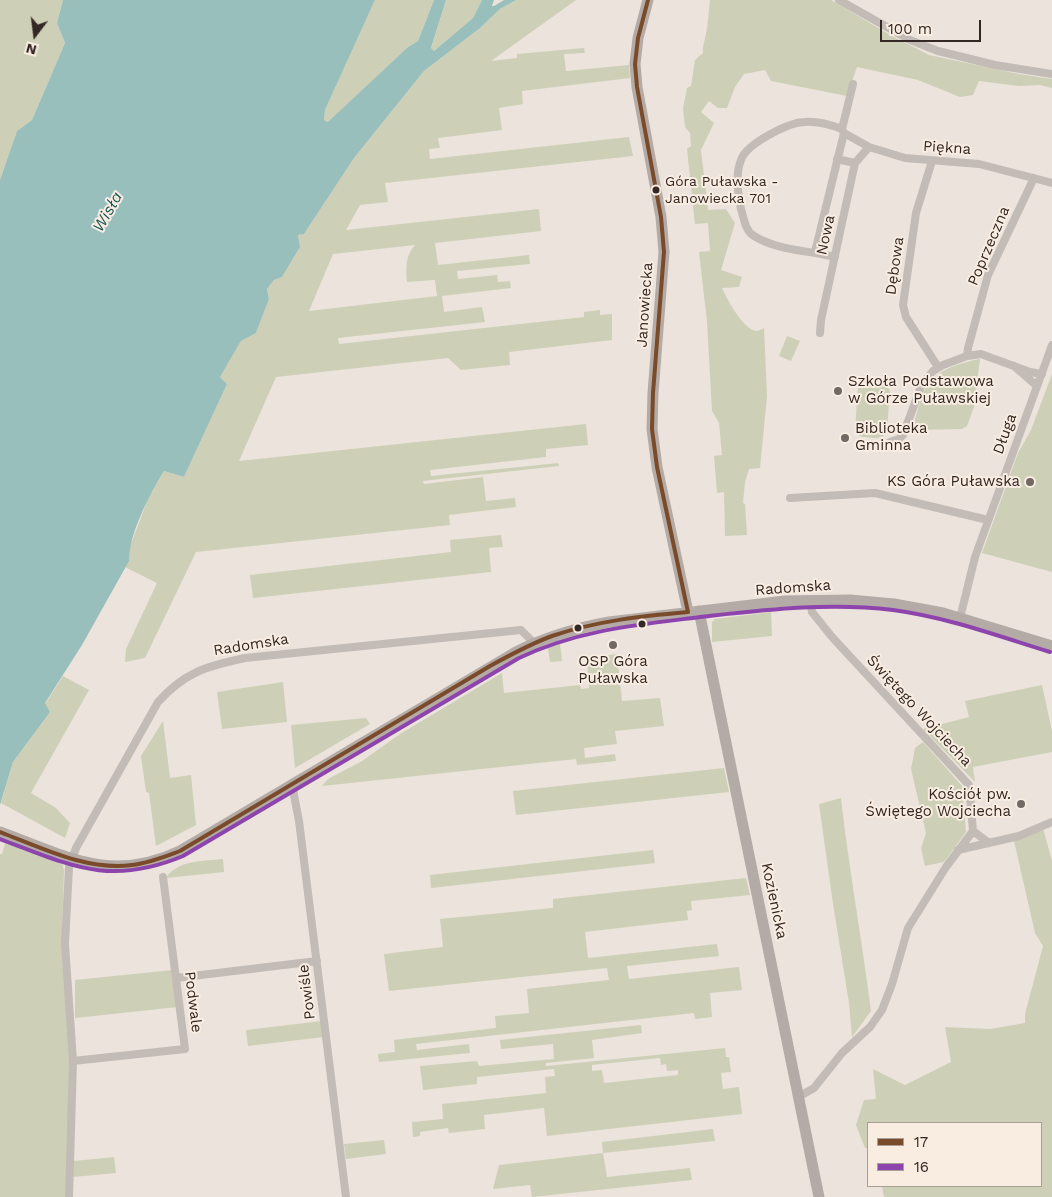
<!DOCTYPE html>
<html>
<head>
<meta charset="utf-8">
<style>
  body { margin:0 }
  #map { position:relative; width:1052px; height:1197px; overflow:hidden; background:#ebe3dc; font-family:"Work Sans",sans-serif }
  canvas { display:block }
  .legend { position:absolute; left:867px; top:1122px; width:175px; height:65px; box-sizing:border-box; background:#f9ede2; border:1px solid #aa9e96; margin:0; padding:6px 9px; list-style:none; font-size:15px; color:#332824 }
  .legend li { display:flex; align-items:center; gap:10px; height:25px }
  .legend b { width:25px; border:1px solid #aa9e96 }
  .north { position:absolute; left:10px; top:10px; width:50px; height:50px; -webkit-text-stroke:4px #f9ede2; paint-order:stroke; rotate:195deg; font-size:14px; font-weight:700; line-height:20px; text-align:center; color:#332824 }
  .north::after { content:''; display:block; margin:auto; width:18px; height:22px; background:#332824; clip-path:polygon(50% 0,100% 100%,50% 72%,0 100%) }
  .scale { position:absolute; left:880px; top:20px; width:101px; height:22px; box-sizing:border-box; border:2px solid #332824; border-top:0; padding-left:6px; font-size:15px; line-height:18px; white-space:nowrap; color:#332824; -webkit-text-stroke:4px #f9ede2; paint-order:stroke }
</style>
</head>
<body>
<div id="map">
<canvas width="1052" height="1197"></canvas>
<ul class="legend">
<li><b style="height:6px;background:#7a4b2a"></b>17</li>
<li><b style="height:6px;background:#8e44ad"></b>16</li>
</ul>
<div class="north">N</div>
<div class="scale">100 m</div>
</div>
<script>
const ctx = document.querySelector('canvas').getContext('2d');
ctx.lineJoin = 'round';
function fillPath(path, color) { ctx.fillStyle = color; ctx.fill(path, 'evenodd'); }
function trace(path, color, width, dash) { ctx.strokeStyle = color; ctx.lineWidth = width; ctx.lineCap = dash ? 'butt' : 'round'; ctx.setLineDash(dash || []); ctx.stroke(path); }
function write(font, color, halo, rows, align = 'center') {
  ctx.font = font + ' "Work Sans",sans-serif'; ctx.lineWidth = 4; ctx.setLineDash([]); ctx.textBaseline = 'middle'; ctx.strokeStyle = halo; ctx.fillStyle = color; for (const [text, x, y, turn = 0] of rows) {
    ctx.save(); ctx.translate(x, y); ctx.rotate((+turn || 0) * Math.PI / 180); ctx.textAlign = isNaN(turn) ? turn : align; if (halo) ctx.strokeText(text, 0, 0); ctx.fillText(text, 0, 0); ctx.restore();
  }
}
fillPath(new Path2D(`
  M0 0H63L57 23 65 43 32 120 17 131 0 180Z
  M375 0H434L418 41 408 47 329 122 324 120 325 110Z
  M446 0H482L473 18 434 51 431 49Z
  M516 0H576L491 61 517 58V54L584 48 585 53 564 54 566 71 629 65 630 78 522 91 523 104 499 108 502 130 438 138 440 148 429 149 430 159 629 137 633 156 385 183 388 202 360 205 346 230 539 209 541 231 435 243 438 265 529 255 530 264 457 271 458 279 497 275 498 282 510 281 511 288 442 296 444 312 482 307 485 322 338 338 339 344 584 317V312L600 310V315L612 314V340L509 352 510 365 461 370 448 358 276 377 239 461 586 424 588 445 546 449V457L430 470 431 476 558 463 559 466 423 481 424 484 483 477 486 501 515 498 516 507 449 515 450 525 196 552 145 658 125 662 126 649 157 583 125 567 129 561V549L148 499 164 471 184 477 227 384 220 377 241 341 256 333 269 299 267 289 274 280 282 277 300 247 298 235 304 234 354 158 424 71 480 28 500 9ZM415 245C405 256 406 268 407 282L435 280 437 296 309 311 333 254Z
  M710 0H831L892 36 929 55 1019 74 1052 79V88L1040 85 1019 86 979 81 973 95 960 97 918 80 857 67 847 96 771 81 765 70 744 74 735 87 727 108H718L709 101 701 112 714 123 701 150 708 210 726 209 735 223 721 270 742 277 739 287 722 288C727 299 743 329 756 331 758 331 762 329 764 328L767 396 760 468 749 469 745 482 743 503 745 504 747 535 725 536 724 492 717 493 714 456 722 455 719 423 712 411 707 322 699 252 710 251 708 223 695 224 687 149 691 146 690 133 685 127 683 108 687 88 691 86 695 60 703 53V47L707 29Z
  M787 336 800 341 791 361 779 356Z
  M980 359 974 407 967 426 962 429 912 430C922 398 921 377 957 365 965 363 972 360 980 359Z
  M1052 374V572L982 553 1018 453 1031 430Z
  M865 382 884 384 890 390 887 431C883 441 869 438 860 436L855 431 858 387 860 384Z
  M501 535 503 547 489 548 491 572 253 598 250 575 451 552 450 540Z
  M771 612 772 636 712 642V622L715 619Z
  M560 643 562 661 550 662 548 648Z
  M617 654 622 701 660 698 664 726 615 731 617 744 584 748 585 758 615 754 616 761 577 765 576 759 322 786 328 779 362 761 400 734 502 673 504 693 580 685 581 689 589 688 587 658Z
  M63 676 89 690 31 793 56 808 70 823 65 838 1 803 13 762 50 712 45 704Z
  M283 682 287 722 222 729 217 692Z
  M1042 685 1052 731V752L973 767 975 782 923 729 969 717 965 701Z
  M366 718 370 724 295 768 291 725Z
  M163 721 170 778 191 775 196 825 156 846 149 793 146 792 141 756Z
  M923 742 962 786 966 832 944 862 925 866 921 848 926 833 911 769 915 748Z
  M724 768 729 792 516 815 513 791Z
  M841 798C849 869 862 940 871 1011L852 1037 849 1003 833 904 819 804Z
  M1043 828 1052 861V1197H884L882 1186H1041V1123H868V1148H865L856 1125 864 1100 876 1099 873 1069 905 1085 951 1062 945 1027 990 1029 1025 1023V1014L1043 946 1035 933 1014 841 1028 836Z
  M6 841 56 861 63 865 64 871 62 932 70 1041 66 1197H0V854H2Z
  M653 850 655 863 431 888 430 875Z
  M223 859 224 872 166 878C177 860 204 861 223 859Z
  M746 878 750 895 691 901 692 910 687 911 688 920 585 932 588 958 717 944 719 956 627 966 629 979 739 967 742 990 710 993 712 1017 695 1019 694 1013 416 1044 417 1050 469 1044 470 1053 379 1062 378 1054 395 1052 394 1040 496 1028 495 1016 529 1013 527 989 609 980 607 968 389 991 384 954 443 947 440 919 553 908V899Z
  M173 970 178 1007 75 1018V980Z
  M322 1021 324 1037 248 1046 246 1030Z
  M641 1025 642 1033 592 1040 594 1058 546 1063V1066L725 1048 726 1057H729L731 1072 721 1073 723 1089 739 1087 742 1114 547 1136 544 1108 484 1115 485 1129 449 1133 448 1128 420 1132V1136L413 1137 412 1122 443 1119 442 1104 546 1093 545 1077 555 1076 554 1069 477 1077V1084L423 1090 420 1066 477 1061 479 1066 554 1059 553 1044 501 1049 500 1040ZM660 1058 661 1065 666 1064 667 1071 678 1070V1075L604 1083 602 1070 592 1071V1065Z
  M713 1129 715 1141 603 1153 607 1177 690 1168 692 1180 532 1197 530 1185 493 1189 499 1165 603 1153 602 1142Z
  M384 1140 386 1154 346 1159 344 1144Z
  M114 1157 116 1173 73 1177 74 1161Z`), '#cdd0b6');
fillPath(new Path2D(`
  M63 0H375L325 110 324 120 328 122 408 47 418 41 434 0H446L431 48 434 51 473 18 482 0H494L492 6H494L504 0H516L500 9 480 28 424 71 354 158 304 234 298 235 300 247 282 277 274 280 267 289 269 299 256 333 241 341 220 377 227 384 184 477 164 471C150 494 129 533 129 561L82 645 45 703 50 712 13 762 0 805V180L17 131 32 120 65 43 57 23Z`), '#98bfbc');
trace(new Path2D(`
  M839 0 910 40 938 51 995 65 1052 74
  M844 133 869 147 905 158 979 164 1052 183
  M837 159 855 163
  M932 161 916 213 903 305 906 317 938 367
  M815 252 844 133 842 129 853 84
  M835 257C807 250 779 251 754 236 745 231 744 218 741 209 738 193 735 175 741 160 746 144 789 122 805 122 817 121 831 125 842 129
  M820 333 821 320 855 163 869 147
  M967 356 968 348 988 275 1034 178
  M1014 366 1037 386
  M890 442 899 439 903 435 922 384 933 371 943 365 967 356 981 354 1030 372 1042 374
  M790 498 875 493 988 520
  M960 618 975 557 1052 345
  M292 785 299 821 346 1197
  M973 831 989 843
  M958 850 1019 836 1052 822
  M176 978 317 961
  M73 1061 185 1049 163 877
  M800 1096 814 1088 842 1053 870 1027 882 1010 892 984 908 928 946 867 973 831 969 785 832 637 812 612 810 600
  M69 1197 73 1061 65 944 69 867 76 848 158 702C185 672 207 666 245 658L521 630 534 643`), '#c3bbb6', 8);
trace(new Path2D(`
  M648 0 638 38 635 64 637 87 661 217 664 252 653 393 652 429 657 467 688 612
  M699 611 819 1197
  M0 832C66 856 111 884 180 851L516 652C546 637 576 628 609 622L785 601 850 600 894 604 943 613 1052 646`), '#b4aba6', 11);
trace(new Path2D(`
  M648 0 638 38 635 64 637 87 661 217 664 252 653 393 652 429 657 467 688 612
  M0 832C42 848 87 871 132 865 149 863 164 857 180 851L490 666C510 655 530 644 552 636 596 621 642 616 688 612`), '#7a4b2a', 4);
trace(new Path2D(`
  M0 839C70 865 109 887 183 856L519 658C578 630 636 625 700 617 764 610 828 602 893 610 946 617 998 636 1050 652`), '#8e44ad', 4);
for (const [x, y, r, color] of [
  [656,190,4.5,"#332824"],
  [838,391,5,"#736964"],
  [845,438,5,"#736964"],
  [1030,482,5,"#736964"],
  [642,624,4.5,"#332824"],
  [578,628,4.5,"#332824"],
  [613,645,5,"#736964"],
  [1021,804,5,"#736964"]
]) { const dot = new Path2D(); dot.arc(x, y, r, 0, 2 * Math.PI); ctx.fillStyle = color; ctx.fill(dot); trace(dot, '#f9ede2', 2); }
write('14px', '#332824', '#f9ede2', [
  ["Góra Puławska -",665,182],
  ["Janowiecka 701",665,199]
], 'left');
write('15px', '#332824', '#f9ede2', [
  ["Piękna",947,148,4],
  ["Nowa",826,235,-78],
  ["Poprzeczna",989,246,-67],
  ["Dębowa",895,266,-82],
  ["Janowiecka",645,305,-86],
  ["Długa",1005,434,-70],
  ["Radomska",793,588,-4],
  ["Radomska",251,645,-9],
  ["Świętego Wojciecha",919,711,47],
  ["Kozienicka",774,901,78],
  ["Powiśle",307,992,-97],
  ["Podwale",193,1002,83]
]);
write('15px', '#332824', '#f9ede2', [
  ["Szkoła Podstawowa",848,382],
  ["w Górze Puławskiej",848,399],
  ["Biblioteka",855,429],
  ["Gminna",855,446],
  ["KS Góra Puławska",1020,482,"right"],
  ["OSP Góra",613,662,"center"],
  ["Puławska",613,679,"center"],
  ["Kościół pw.",1011,795,"right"],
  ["Świętego Wojciecha",1011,812,"right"]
], 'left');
write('italic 16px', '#195556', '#f9ede2', [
  ["Wisła",108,212,-60]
]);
</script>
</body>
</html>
